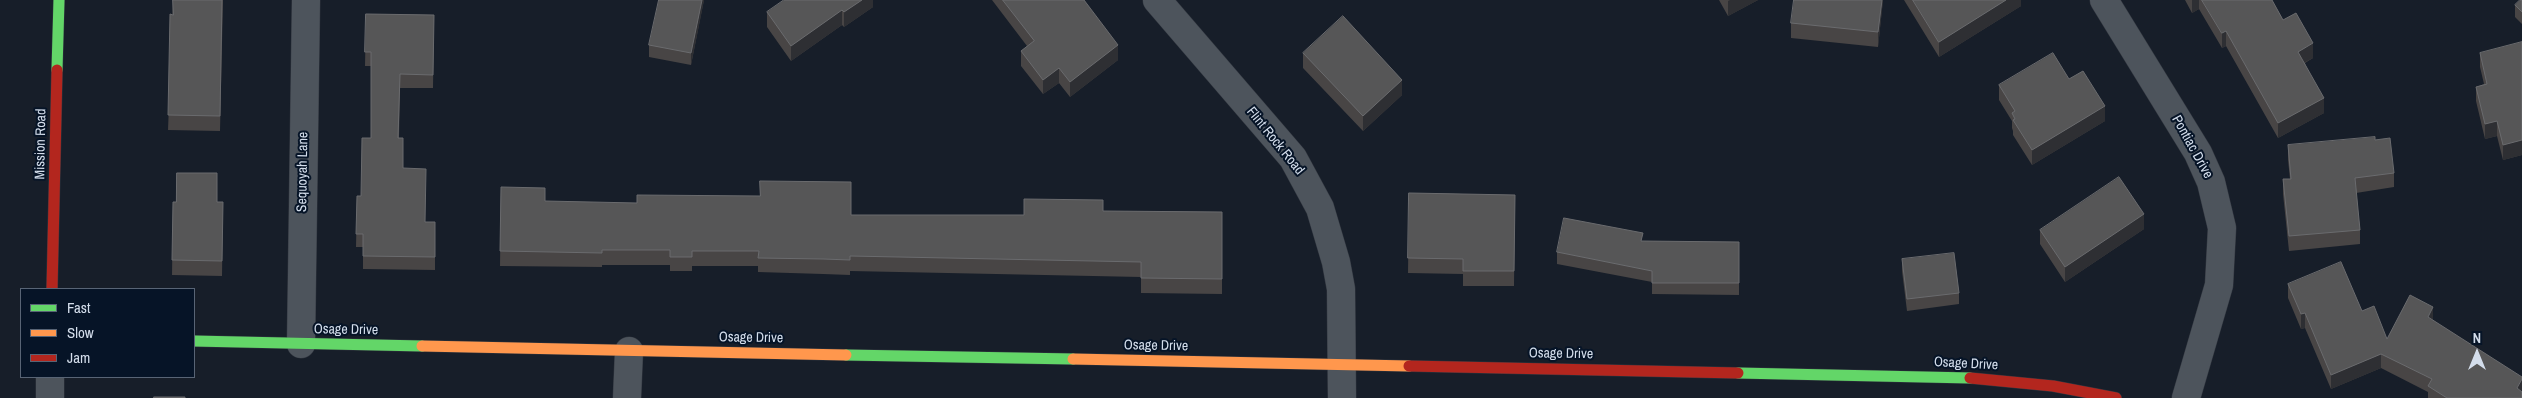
<!DOCTYPE html>
<html>
<head>
<meta charset="utf-8">
<style>
  body { margin:0 }
  #map { position:relative; width:2522px; height:398px; overflow:hidden; background:#171e29; font-family:"Archivo Narrow",sans-serif }
  canvas { display:block }
  .legend { position:absolute; left:20px; top:288px; width:175px; height:90px; box-sizing:border-box; background:#061427; border:1px solid #586475; margin:0; padding:6px 9px; list-style:none; font-size:15px; color:#d3ddeb }
  .legend li { display:flex; align-items:center; gap:10px; height:25px }
  .legend b { width:25px; border:1px solid #586475 }
  .north { position:absolute; left:2452px; top:328px; width:50px; height:50px; -webkit-text-stroke:4px #061427; paint-order:stroke; rotate:0deg; font-size:14px; font-weight:700; line-height:20px; text-align:center; color:#d3ddeb }
  .north::after { content:''; display:block; margin:auto; width:18px; height:22px; background:#d3ddeb; clip-path:polygon(50% 0,100% 100%,50% 72%,0 100%) }
</style>
</head>
<body>
<div id="map">
<canvas width="2522" height="398"></canvas>
<ul class="legend">
<li><b style="height:6px;background:#63d668"></b>Fast</li>
<li><b style="height:6px;background:#ff974d"></b>Slow</li>
<li><b style="height:6px;background:#b3261e"></b>Jam</li>
</ul>
<div class="north">N</div>
</div>
<script>
const ctx = document.querySelector('canvas').getContext('2d');
ctx.lineJoin = 'round';
function trace(path, color, width, dash) { ctx.strokeStyle = color; ctx.lineWidth = width; ctx.lineCap = dash ? 'butt' : 'round'; ctx.setLineDash(dash || []); ctx.stroke(path); }
function fillPath(path, color) { ctx.fillStyle = color; ctx.fill(path, 'evenodd'); }
function write(font, color, halo, rows, align = 'center') {
  ctx.font = font + ' "Archivo Narrow",sans-serif'; ctx.lineWidth = 4; ctx.setLineDash([]); ctx.textBaseline = 'middle'; ctx.strokeStyle = halo; ctx.fillStyle = color; for (const [text, x, y, turn = 0] of rows) {
    ctx.save(); ctx.translate(x, y); ctx.rotate((+turn || 0) * Math.PI / 180); ctx.textAlign = isNaN(turn) ? turn : align; if (halo) ctx.strokeText(text, 0, 0); ctx.fillText(text, 0, 0); ctx.restore();
  }
}
const street = new Path2D(`
  M1157 0 1293 158 1320 208 1336 262 1341 289 1342 398
  M2104 0 2198 153 2211 182 2222 228 2219 285 2186 398
  M301 344 306 0
  M50 398V377
  M627 398 629 351`);
const fast = new Path2D(`
  M57 70 59 0
  M194 341 422 346
  M846 355 1073 359
  M1738 373 1970 378`);
const slow = new Path2D(`
  M422 346 846 355
  M1073 359 1409 366`);
const jam = new Path2D(`
  M52 289 57 70
  M1409 366 1738 373
  M1970 378 2053 386 2116 398`);
trace(street, '#323740', 29);
trace(fast, '#323740', 12);
trace(slow, '#323740', 12);
trace(jam, '#323740', 12);
trace(street, '#4d545c', 28);
trace(fast, '#63d668', 11);
trace(slow, '#ff974d', 11);
trace(jam, '#b3261e', 11);
fillPath(new Path2D(`
  M173 0H223L220 131 168 130Z
  M659 0H704L691 65 649 57V45Z
  M873 0V7L844 27 842 25 791 61 767 27V12Z
  M992 0H1084L1118 60 1070 97 1059 83 1043 94 1021 66V51L1027 46Z
  M1719 0H1758L1728 16Z
  M1883 0 1878 47 1791 38V23Z
  M1904 0H2021V6L1939 57Z
  M2185 0H2272L2283 20 2313 58 2305 63 2324 113 2278 138 2226 46 2222 48 2199 9 2192 13Z
  M2522 0V24L2515 17V5Z
  M366 14 434 15 433 88H400L399 138 403 168 425 222H435V270L363 269V247H356L357 196H361L371 138V66H365Z
  M2522 42V155L2503 160 2497 136 2485 139 2476 101V87L2484 84 2480 67V53Z
  M1303 53 1402 95 1363 131 1303 68Z
  M2069 79 2105 121 2032 165 2013 135V131L2012 128V121L1999 100V85Z
  M2375 140 2394 173V187L2356 193 2360 230V244L2289 251 2283 194V179H2290L2288 160V145Z
  M501 187 545 201 851 215H1024L1103 211 1222 212V294L1141 293V277L850 271V275L823 274 758 272V266H692V271H670V265H602V267L500 266Z
  M1409 193 1515 195 1514 286H1463V274L1408 273Z
  M173 202H223L222 276 172 275Z
  M2144 229 2065 282 2040 244V230Z
  M1643 241 1739 242V295L1652 294V282L1557 264V252Z
  M1902 259 1959 293V304L1907 311 1902 271Z
  M2288 284 2362 311 2387 339 2433 320 2522 398H2428V392L2381 368 2331 389 2305 328 2301 329 2288 298Z`), '#484545');
fillPath(new Path2D(`
  M702 0H704L691 65V53Z
  M862 0H873V7L844 27V12Z
  M1730 0H1758L1728 16V1Z
  M1882 0H1883L1878 47V32Z
  M2006 0H2021V6L1939 57V42Z
  M2192 0H2199V9L2192 13Z
  M842 10V25L791 61V46Z
  M2226 31V46L2222 48V33Z
  M2313 43V58L2298 66V52Z
  M1118 45V60L1070 97V82Z
  M1059 68V83L1043 94V80Z
  M1402 80V95L1363 131V116Z
  M2324 98V113L2278 138V123Z
  M2105 106V121L2032 165V150Z
  M2497 121V136L2485 139V124Z
  M2522 140V155L2503 160V145Z
  M2144 214V229L2065 282V267Z
  M2433 307V322L2428 317Z
  M2305 313V328L2301 329V314Z
  M2381 354V368L2331 389V375Z
  M2522 379V394L2517 388Z`), '#2e2f33');
const building = new Path2D(`
  M173 0H222L220 116 168 115 170 14 173 15Z
  M659 0H702L691 53 649 45Z
  M784 0H862L844 12 842 10 791 46 767 12Z
  M1003 0H1084L1118 45 1070 82 1059 68 1043 80 1021 51 1034 41Z
  M1794 0H1882L1878 32 1791 23Z
  M1913 0H2006L1939 42Z
  M2202 0H2272L2283 20 2296 13 2313 43 2298 52 2324 98 2278 123 2226 31 2222 33Z
  M2520 0H2522V12L2515 5Z
  M366 14 434 15 433 75 400 74 398 138H403V168L426 169 425 222H435V257L363 256V234H356L357 196H361L362 138H371V52H365Z
  M1343 16 1402 80 1363 116 1303 53Z
  M2522 42V140L2503 145 2497 121 2485 124 2476 87 2487 84 2480 53Z
  M2053 53 2069 79 2083 71 2105 106 2032 150 2013 120 2015 119 2012 113 2015 111 1999 85Z
  M2375 137V140L2390 138 2394 173 2355 178 2360 230 2289 236 2283 179H2291L2288 145Z
  M177 173H217V202H223L222 261 172 260 173 202H176Z
  M2119 177 2144 214 2065 267 2040 230Z
  M760 181 851 182V215H1024V199L1103 200V211L1222 212V279L1141 278V262L850 256V260L823 259 758 258 759 251H692V257H670V250H602V253L500 251 501 187 545 188V201L637 203V195L760 196Z
  M1409 193 1515 195 1514 271H1463V259L1408 258Z
  M1564 218 1643 233 1641 241 1739 242V283H1652V271L1557 252Z
  M1954 253 1959 293 1907 299 1902 259Z
  M2341 262 2362 311 2374 306 2387 339 2410 295 2433 307 2428 317 2522 377V379L2517 388 2522 392V398H2447L2428 386 2432 379 2381 354 2331 375 2305 313 2301 314 2288 284Z
  M154 397H185V398H154Z`);
fillPath(building, '#565657');
trace(building, '#6a6b6e', 1);
write('14px', '#d3ddeb', '#061427', [
  ["Flint Rock Road",1275,141,51],
  ["Mission Road",41,144,-89],
  ["Pontiac Drive",2192,147,61],
  ["Sequoyah Lane",303,172,-89],
  ["Osage Drive",346,330,1],
  ["Osage Drive",751,338,1],
  ["Osage Drive",1156,346,1],
  ["Osage Drive",1561,354,1],
  ["Osage Drive",1966,364,3]
]);
</script>
</body>
</html>
